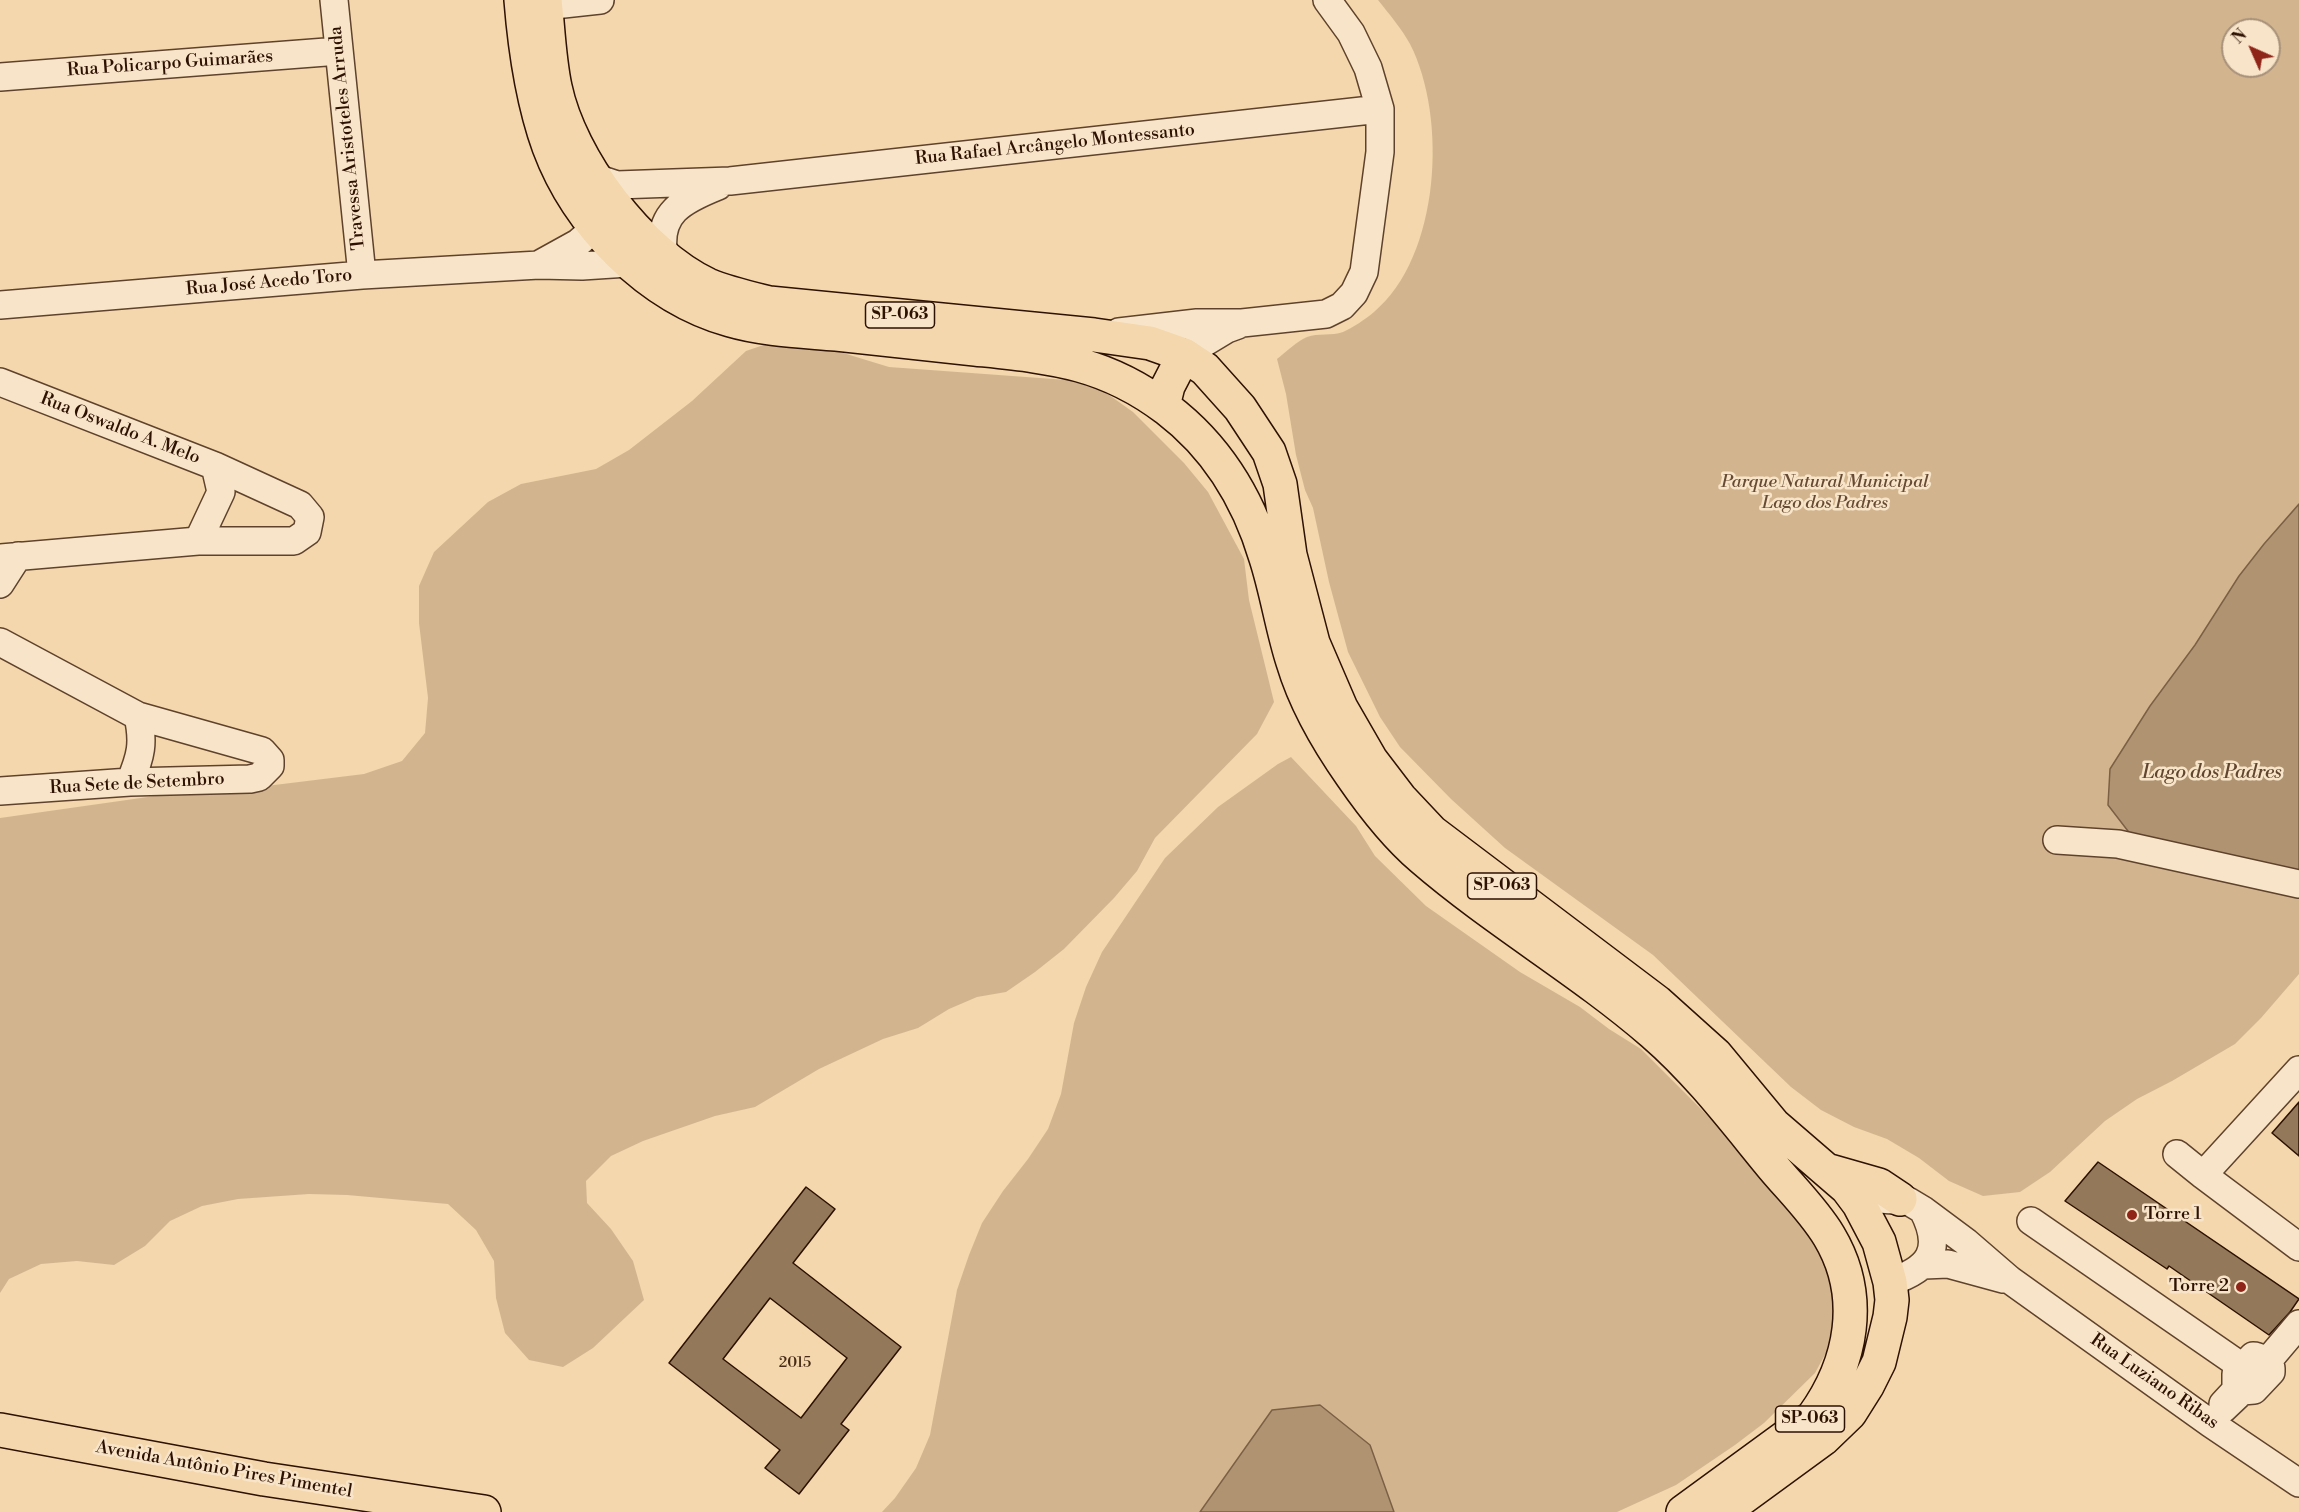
<!DOCTYPE html>
<html>
<head>
<meta charset="utf-8">
<style>
  body { margin:0 }
  #map { position:relative; width:2299px; height:1512px; overflow:hidden; background:#f4d7ac; font-family:"Libre Bodoni",serif }
  canvas { display:block }
  .north { position:absolute; left:2221px; top:18px; width:60px; height:60px; box-sizing:border-box; background:#f8e5c9; border:2px solid #a79079; border-radius:50%; rotate:315deg; font-size:16px; font-weight:700; line-height:24px; text-align:center; color:#2d1102 }
  .north::after { content:''; display:block; margin:auto; width:21px; height:27px; background:#8f2418; clip-path:polygon(50% 0,100% 100%,50% 72%,0 100%) }
</style>
</head>
<body>
<div id="map">
<canvas width="2299" height="1512"></canvas>
<div class="north">N</div>
</div>
<script>
const ctx = document.querySelector('canvas').getContext('2d');
ctx.lineJoin = 'round';
function fillPath(path, color) { ctx.fillStyle = color; ctx.fill(path, 'evenodd'); }
function trace(path, color, width, dash) { ctx.strokeStyle = color; ctx.lineWidth = width; ctx.lineCap = dash ? 'butt' : 'round'; ctx.setLineDash(dash || []); ctx.stroke(path); }
function write(font, color, halo, rows, align = 'center') {
  ctx.font = font + ' "Libre Bodoni",serif'; ctx.lineWidth = 5; ctx.setLineDash([]); ctx.textBaseline = 'middle'; ctx.strokeStyle = halo; ctx.fillStyle = color; for (const [text, x, y, turn = 0] of rows) {
    ctx.save(); ctx.translate(x, y); ctx.rotate((+turn || 0) * Math.PI / 180); ctx.textAlign = isNaN(turn) ? turn : align; if (halo) ctx.strokeText(text, 0, 0); ctx.fillText(text, 0, 0); ctx.restore();
  }
}
fillPath(new Path2D(`
  M1378 0H2299V974L2261 1018 2235 1044 2172 1081 2137 1099 2105 1121 2050 1172 2020 1192 1983 1196 1949 1181 1919 1158 1887 1139 1854 1127 1821 1110 1791 1087 1653 955 1505 848 1451 799 1400 747 1380 717 1348 652 1329 582 1313 508 1305 490 1296 455 1286 394 1277 359C1286 352 1296 342 1307 337 1318 333 1332 336 1343 332 1352 328 1366 319 1374 312 1440 257 1448 118 1410 44 1402 29 1389 14 1378 0ZM2233 30H2269V66H2233Z
  M781 339 817 345 889 367 1067 380 1102 390 1133 412 1184 463 1208 492 1244 559 1249 600 1274 702 1257 734 1155 838 1137 871 1114 898 1064 949 1035 972 1006 992 977 997 949 1009 918 1028 883 1039 819 1069 755 1107 715 1116 643 1141 611 1156 586 1181 587 1203 611 1229 633 1261 644 1300 593 1348 563 1367 529 1360 505 1333 496 1298 494 1261 476 1230 448 1204 347 1195 309 1194 238 1199 202 1206 170 1221 145 1246 114 1265 77 1261 41 1264 9 1279 0 1293V818L176 793 250 788 364 774 402 761 425 733 428 698 419 623V586L434 552 488 502 521 484 596 469 629 450 692 401 746 351Z
  M1291 757 1356 826 1375 856 1426 906 1520 972 1580 1007 1609 1029 1641 1049 1743 1151 1792 1204 1828 1267 1834 1304 1833 1340 1815 1373 1764 1423 1735 1445 1676 1485 1617 1512H882L895 1498 916 1468 930 1435 957 1290 969 1255 982 1223 1003 1191 1028 1159 1048 1129 1061 1094 1074 1023 1086 987 1102 952 1165 858 1218 807 1278 764Z`), '#d2b58f');
const water = new Path2D(`
  M2299 504V884L2131 835 2108 805 2110 769 2150 706 2195 645 2239 576 2264 544Z
  M1320 1405 1370 1445 1394 1512H1200L1272 1410Z`);
fillPath(water, '#b09472');
trace(water, '#7c6045', 1.5);
const building = new Path2D(`
  M2299 1102V1156L2272 1133Z
  M2098 1162 2299 1299 2290 1312 2269 1335 2169 1266 2167 1269 2065 1201Z
  M806 1187 835 1209 793 1263 901 1347 841 1424 849 1430 799 1494 765 1468 780 1450 669 1363ZM770 1298 847 1358 801 1418 723 1359Z`);
fillPath(building, '#94785a');
trace(building, '#2d1102', 1.5);
const minor = new Path2D(`
  M334 0 362 275
  M545 6 600 0
  M0 77 339 51
  M596 178 617 185 730 181 1380 109
  M664 256C656 213 683 200 718 186
  M540 264 578 243 596 227 615 221
  M0 305 362 275 539 265 582 266 628 263
  M1119 332 1197 323H1242L1326 314 1342 306 1354 293 1364 272 1380 152V109L1368 68 1351 33 1327 0
  M1184 355 1227 329 1238 325
  M0 382 215 466 221 492 198 541 0 558
  M198 541H294L307 532 310 517 300 505 215 466
  M0 584 18 556
  M0 642 138 716 262 751 270 760V766L259 777 250 779 130 782 0 791
  M130 782C141 756 144 743 138 716
  M2057 840 2118 844 2299 884
  M2299 1070 2203 1175 2299 1247
  M2177 1154 2203 1175
  M1879 1199 1908 1201 1923 1210 1966 1242 2010 1280 2210 1423 2299 1483
  M2031 1221 2241 1366
  M1924 1265 1948 1264 2003 1279
  M1890 1282C1929 1269 1944 1251 1923 1210
  M2253 1356C2261 1356 2266 1363 2271 1368V1372L2254 1390 2242 1391 2223 1409V1404L2236 1390V1374Z
  M2266 1363 2299 1324`);
const major = new Path2D(`
  M521 0C525 50 532 100 549 147 578 225 649 297 730 320 764 330 801 331 836 334 883 339 929 344 975 349 1050 357 1104 361 1167 409 1217 447 1248 498 1266 558 1277 592 1282 628 1293 662 1305 702 1328 742 1352 776 1372 805 1395 835 1422 858 1495 921 1580 970 1653 1033 1697 1071 1732 1117 1768 1161 1788 1186 1812 1208 1829 1236 1865 1296 1852 1363 1813 1417L1683 1512
  M545 0C548 28 549 59 555 87 570 159 640 253 708 285 727 293 749 298 769 303L1094 335 1150 343 1184 355 1205 369 1240 408 1269 452 1280 484 1290 555 1313 643 1341 708 1371 760 1400 798 1432 832 1657 1002 1716 1055 1774 1125 1847 1188 1859 1204 1879 1242 1890 1282 1892 1300 1890 1317 1879 1362 1867 1386 1850 1413 1823 1439 1723 1512
  M1163 406 1168 386 1184 355
  M1830 1171 1879 1185 1900 1199
  M0 1430 264 1479 484 1512`);
trace(minor, '#5f422c', 30);
trace(major, '#2d1102', 36);
trace(minor, '#f8e5c9', 27);
trace(major, '#f4d7ac', 33);
for (const [x, y, r, color] of [
  [2132,1215,6,"#8f2418"],
  [2241,1287,6,"#8f2418"]
]) { const dot = new Path2D(); dot.arc(x, y, r, 0, 2 * Math.PI); ctx.fillStyle = color; ctx.fill(dot); trace(dot, '#f8e5c9', 2); }
write('15px', '#472b18', null, [
  ["2015",795,1363]
]);
for (const [x, y, w] of [
  [900,315,69],
  [1502,886,69],
  [1810,1419,69]
]) { const box = new Path2D(); box.roundRect(x - w / 2, y - 13, w, 26, 4.5); ctx.fillStyle = '#f8e5c9'; ctx.fill(box); trace(box, '#2d1102', 1.5); }
write('bold 16px', '#2d1102', null, [
  ["SP-063",900,315],
  ["SP-063",1502,886],
  ["SP-063",1810,1419]
]);
write('18px', '#2d1102', '#f8e5c9', [
  ["Rua Policarpo Guimarães",170,64,-4],
  ["Travessa Aristoteles Arruda",348,138,-96],
  ["Rua Rafael Arcângelo Montessanto",1055,145,-6],
  ["Rua José Acedo Toro",269,283,-5],
  ["Rua Oswaldo A. Melo",120,429,21],
  ["Rua Sete de Setembro",137,784,-3],
  ["Rua Luziano Ribas",2154,1382,35],
  ["Avenida Antônio Pires Pimentel",224,1470,10]
]);
write('italic 18px', '#674a33', '#f8e5c9', [
  ["Parque Natural Municipal",1825,483],
  ["Lago dos Padres",1825,504]
]);
write('18px', '#2d1102', '#f8e5c9', [
  ["Torre 1",2144,1215],
  ["Torre 2",2229,1287,"right"]
], 'left');
write('italic 20px', '#61452f', '#f8e5c9', [
  ["Lago dos Padres",2212,773]
]);
</script>
</body>
</html>
